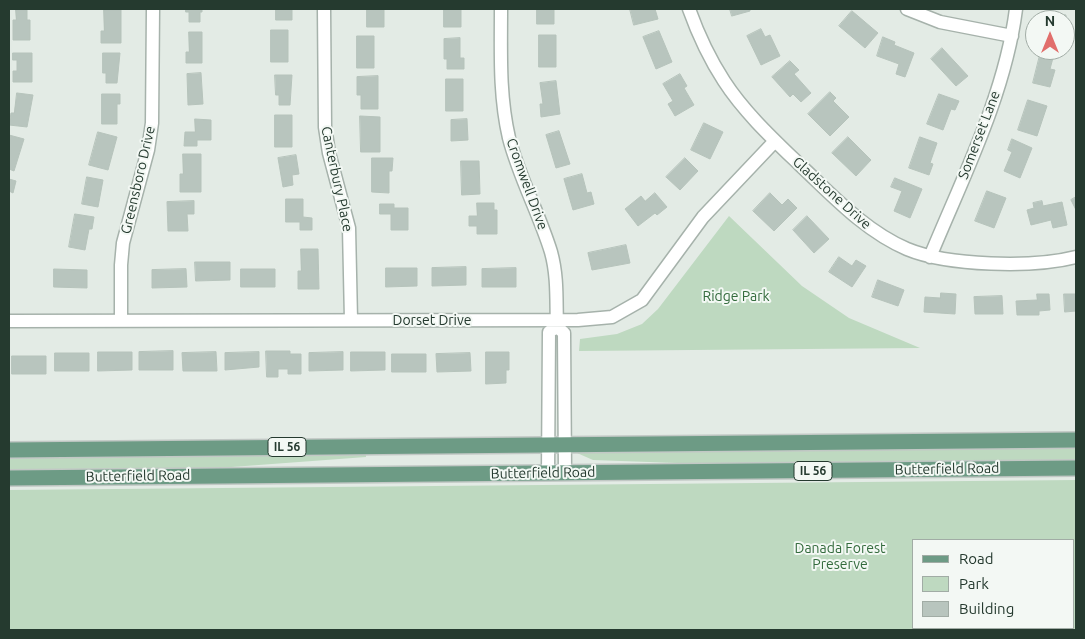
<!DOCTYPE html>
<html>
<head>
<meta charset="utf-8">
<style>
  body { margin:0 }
  #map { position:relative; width:1085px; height:639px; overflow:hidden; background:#e3ebe5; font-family:Ubuntu,sans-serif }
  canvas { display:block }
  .frame { position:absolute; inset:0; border:10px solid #253a2f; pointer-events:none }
  .legend { position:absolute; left:912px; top:539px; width:162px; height:90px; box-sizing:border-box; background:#f3f8f4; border:1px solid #a1aca5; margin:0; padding:6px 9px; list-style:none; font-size:15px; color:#253a2f }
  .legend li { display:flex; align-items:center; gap:10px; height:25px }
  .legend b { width:25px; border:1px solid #a1aca5 }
  .north { position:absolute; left:1025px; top:10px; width:50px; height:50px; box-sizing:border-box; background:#f3f8f4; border:1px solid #a1aca5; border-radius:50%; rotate:0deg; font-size:14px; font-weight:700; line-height:20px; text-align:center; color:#253a2f }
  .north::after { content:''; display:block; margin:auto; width:18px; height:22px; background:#e16e6b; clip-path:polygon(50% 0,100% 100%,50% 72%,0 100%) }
</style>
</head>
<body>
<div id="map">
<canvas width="1085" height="639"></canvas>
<div class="frame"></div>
<ul class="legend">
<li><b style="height:6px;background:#6d9b85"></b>Road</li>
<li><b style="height:14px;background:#bed9c0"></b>Park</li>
<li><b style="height:14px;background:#b8c5be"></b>Building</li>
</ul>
<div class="north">N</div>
</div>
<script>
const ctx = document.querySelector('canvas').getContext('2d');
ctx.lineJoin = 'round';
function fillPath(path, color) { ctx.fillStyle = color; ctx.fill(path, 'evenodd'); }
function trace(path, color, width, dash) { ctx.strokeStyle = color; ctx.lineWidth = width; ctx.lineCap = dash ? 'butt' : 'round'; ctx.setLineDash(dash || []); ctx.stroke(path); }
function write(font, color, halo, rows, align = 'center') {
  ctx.font = font + ' Ubuntu,sans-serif'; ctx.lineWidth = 4; ctx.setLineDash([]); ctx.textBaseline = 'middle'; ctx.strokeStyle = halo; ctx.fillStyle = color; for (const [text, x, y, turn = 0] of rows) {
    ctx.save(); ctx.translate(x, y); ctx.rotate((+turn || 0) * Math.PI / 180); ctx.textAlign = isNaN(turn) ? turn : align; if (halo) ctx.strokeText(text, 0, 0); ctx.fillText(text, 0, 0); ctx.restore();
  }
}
fillPath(new Path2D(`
  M729 216 802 286 849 318 920 348 579 351 580 339 617 334 642 324 658 309Z
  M1076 447V461L705 464 593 460 577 453Z
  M366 453V457L205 469 9 471V457Z
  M1076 480V630H9V490ZM914 540H1074V628H914Z`), '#bed9c0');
const building = new Path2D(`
  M186 9H202V12H200V22H189V12H186Z
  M276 9H292V20H276Z
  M367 9H384V27H367Z
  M444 9H461V27H444Z
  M537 9H554V24H537Z
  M630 9H655L658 19 634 25Z
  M730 9H750V11L732 16Z
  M16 10H27V20H30V40H13V20H16Z
  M104 10H121V43H101V31H104Z
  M852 11 878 33 865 48 839 26Z
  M1050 13 1066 15 1065 24V20H1049Z
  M761 29 765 37 770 35 780 56 761 65 747 36Z
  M271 30H288V62H271Z
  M659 31 672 62 656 69 643 37Z
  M189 32H202V63H186V52H189Z
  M539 35H556V67H539Z
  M357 36H374V68H357Z
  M883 37 895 42 894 45 914 53 905 77 896 74 899 64 877 56Z
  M460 38V58H464V69H447V59H444V39Z
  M942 48 968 76 956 86 931 59Z
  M13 53H32V82H13V71H17V60H13Z
  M103 53H120L117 83H106V73H103Z
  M1040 55 1053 58 1050 69 1055 70 1050 87 1033 83Z
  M790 61 799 70 794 74 811 93 801 102 793 94 790 97 772 77Z
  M201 73 203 104 188 105 187 74Z
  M680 74 687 86 684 88 694 105 675 116 668 104 673 101 663 84Z
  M275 75H292L290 105H279V95H276Z
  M378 76V109H361V95H357V77Z
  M446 79H463V111H446Z
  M556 81 560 114 541 117 540 104H543L540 83Z
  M830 92 836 98 833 101 849 117 830 136 808 114Z
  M17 93 33 95 27 127 9 125 11 113H14Z
  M102 94H120V104H117V124H102Z
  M939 94 959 101 955 110 951 109 943 130 927 124Z
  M1028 100 1047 106 1037 136 1018 130Z
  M275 115H292V147H275Z
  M360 116 380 117V152H361Z
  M195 119 211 120V140H197V146H184L185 132H195Z
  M467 119 468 140 451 141V120Z
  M704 123 723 132 710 159 691 150Z
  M559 131 570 164 556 168 546 135Z
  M98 132 117 137 108 170 89 165Z
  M9 135 24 139 14 171 9 169Z
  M848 137 871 160 856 176 832 153Z
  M920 137 937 143 930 163 933 164 929 175 909 168Z
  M1012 139 1032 148 1020 178 1004 171 1012 152 1008 150Z
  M183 154H201V192H180V174H183Z
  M296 155 299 174 292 175 293 185 283 187 278 158Z
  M372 158H393L392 171H389V193L372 192Z
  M685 158 698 171 680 190 666 177Z
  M461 161H479L480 194 462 195Z
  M582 174 587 193 591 192 594 204 573 210 564 179Z
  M87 177 103 180 98 207 82 204Z
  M895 178 922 189 910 218 894 211 902 191 891 187Z
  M9 179 16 181 13 193 9 191Z
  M987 191 1006 198 994 228 975 221Z
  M655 193 667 207 657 215 655 213 638 226 625 209 641 196 645 201Z
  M770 193 782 205 788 199 797 208 774 231 753 211Z
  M1076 197V210L1071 200Z
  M286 199H303V217L312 218V230H300V222H286Z
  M194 201V214H187L188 231H168L167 202Z
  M1042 201 1043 206 1062 202 1067 225 1053 228 1051 220 1031 225 1027 210 1034 208 1033 203Z
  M477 203H494V210H497V234H477V226H469V216H477Z
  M380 204H394V208H408V230H391V214H380Z
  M75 214 94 217 92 229H89L85 250 69 247Z
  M807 216 829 239 814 253 793 230Z
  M626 245 630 263 592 270 588 253Z
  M301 249H318L319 289H298V271H301Z
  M839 257 852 266 856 260 866 266 852 287 829 272Z
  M195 262H230V280L196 281Z
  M466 267V285L432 286V268Z
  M386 268H417V286L386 287Z
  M516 268V287H482V269Z
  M54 269 87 270V288L54 287Z
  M186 269 187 287 152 288V270Z
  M241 269H275V287H241Z
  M878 280 904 290 898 306 872 297Z
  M941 293 956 294 955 314 924 312 925 297 940 298Z
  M1037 294H1049L1050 310 1039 311V315H1017L1016 301 1037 300Z
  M1064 294H1076V311L1065 312Z
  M1002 296 1003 314H975L974 297Z
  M173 351V370H139V352Z
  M266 351H290V354H301V374H288V369H278V377H267Z
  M98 352H132V370L98 371Z
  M216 352 217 371H183L182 353Z
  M259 352V367L225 370V353Z
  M343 352V370L309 371V353Z
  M351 352H385V370L351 371Z
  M486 352H509V370H506V383L486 384Z
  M55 353H89V371H55Z
  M470 353 471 371 437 372 436 354Z
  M392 354H426V372H392Z
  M12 356H46V374H12Z`);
fillPath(building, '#b8c5be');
trace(building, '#b6c3bb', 1);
const street = new Path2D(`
  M324 9 325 127 329 153 349 228 351 320
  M501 9C501 52 499 95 509 138 519 177 539 213 551 252 558 277 556 302 557 327L564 333 565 473
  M689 9C698 34 709 58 724 81 744 112 773 139 800 165 833 196 865 231 907 249 948 266 1033 268 1076 257
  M907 9 940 22 1012 36
  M930 257C963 177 1005 95 1016 9
  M9 321 578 320 612 317 642 300 703 217 775 141
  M121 321V265L123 243 148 150 152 123 153 9
  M548 473 549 332 557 327`);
const primary = new Path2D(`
  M9 450 1076 440
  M9 478 1076 468`);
trace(street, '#a6b2ab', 15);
trace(primary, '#c2c8c5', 18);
trace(street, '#fff', 12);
trace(primary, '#6d9b85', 15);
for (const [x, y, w] of [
  [287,447,38],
  [813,471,38]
]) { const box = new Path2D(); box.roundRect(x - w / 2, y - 9.5, w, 19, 4); ctx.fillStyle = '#f3f8f4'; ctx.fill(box); trace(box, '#253a2f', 1); }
write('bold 12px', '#253a2f', null, [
  ["IL 56",287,447],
  ["IL 56",813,471]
]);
write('14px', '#253a2f', '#f3f8f4', [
  ["Somerset Lane",979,135,-69],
  ["Canterbury Place",337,179,78],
  ["Greensboro Drive",138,180,-77],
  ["Cromwell Drive",527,184,70],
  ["Gladstone Drive",832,193,42],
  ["Dorset Drive",432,320],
  ["Butterfield Road",947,469,-1],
  ["Butterfield Road",543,473,-1],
  ["Butterfield Road",138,476,-1]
]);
write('14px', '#346b3d', '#f3f8f4', [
  ["Ridge Park",736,296],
  ["Danada Forest",840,548],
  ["Preserve",840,564]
]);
</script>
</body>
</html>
